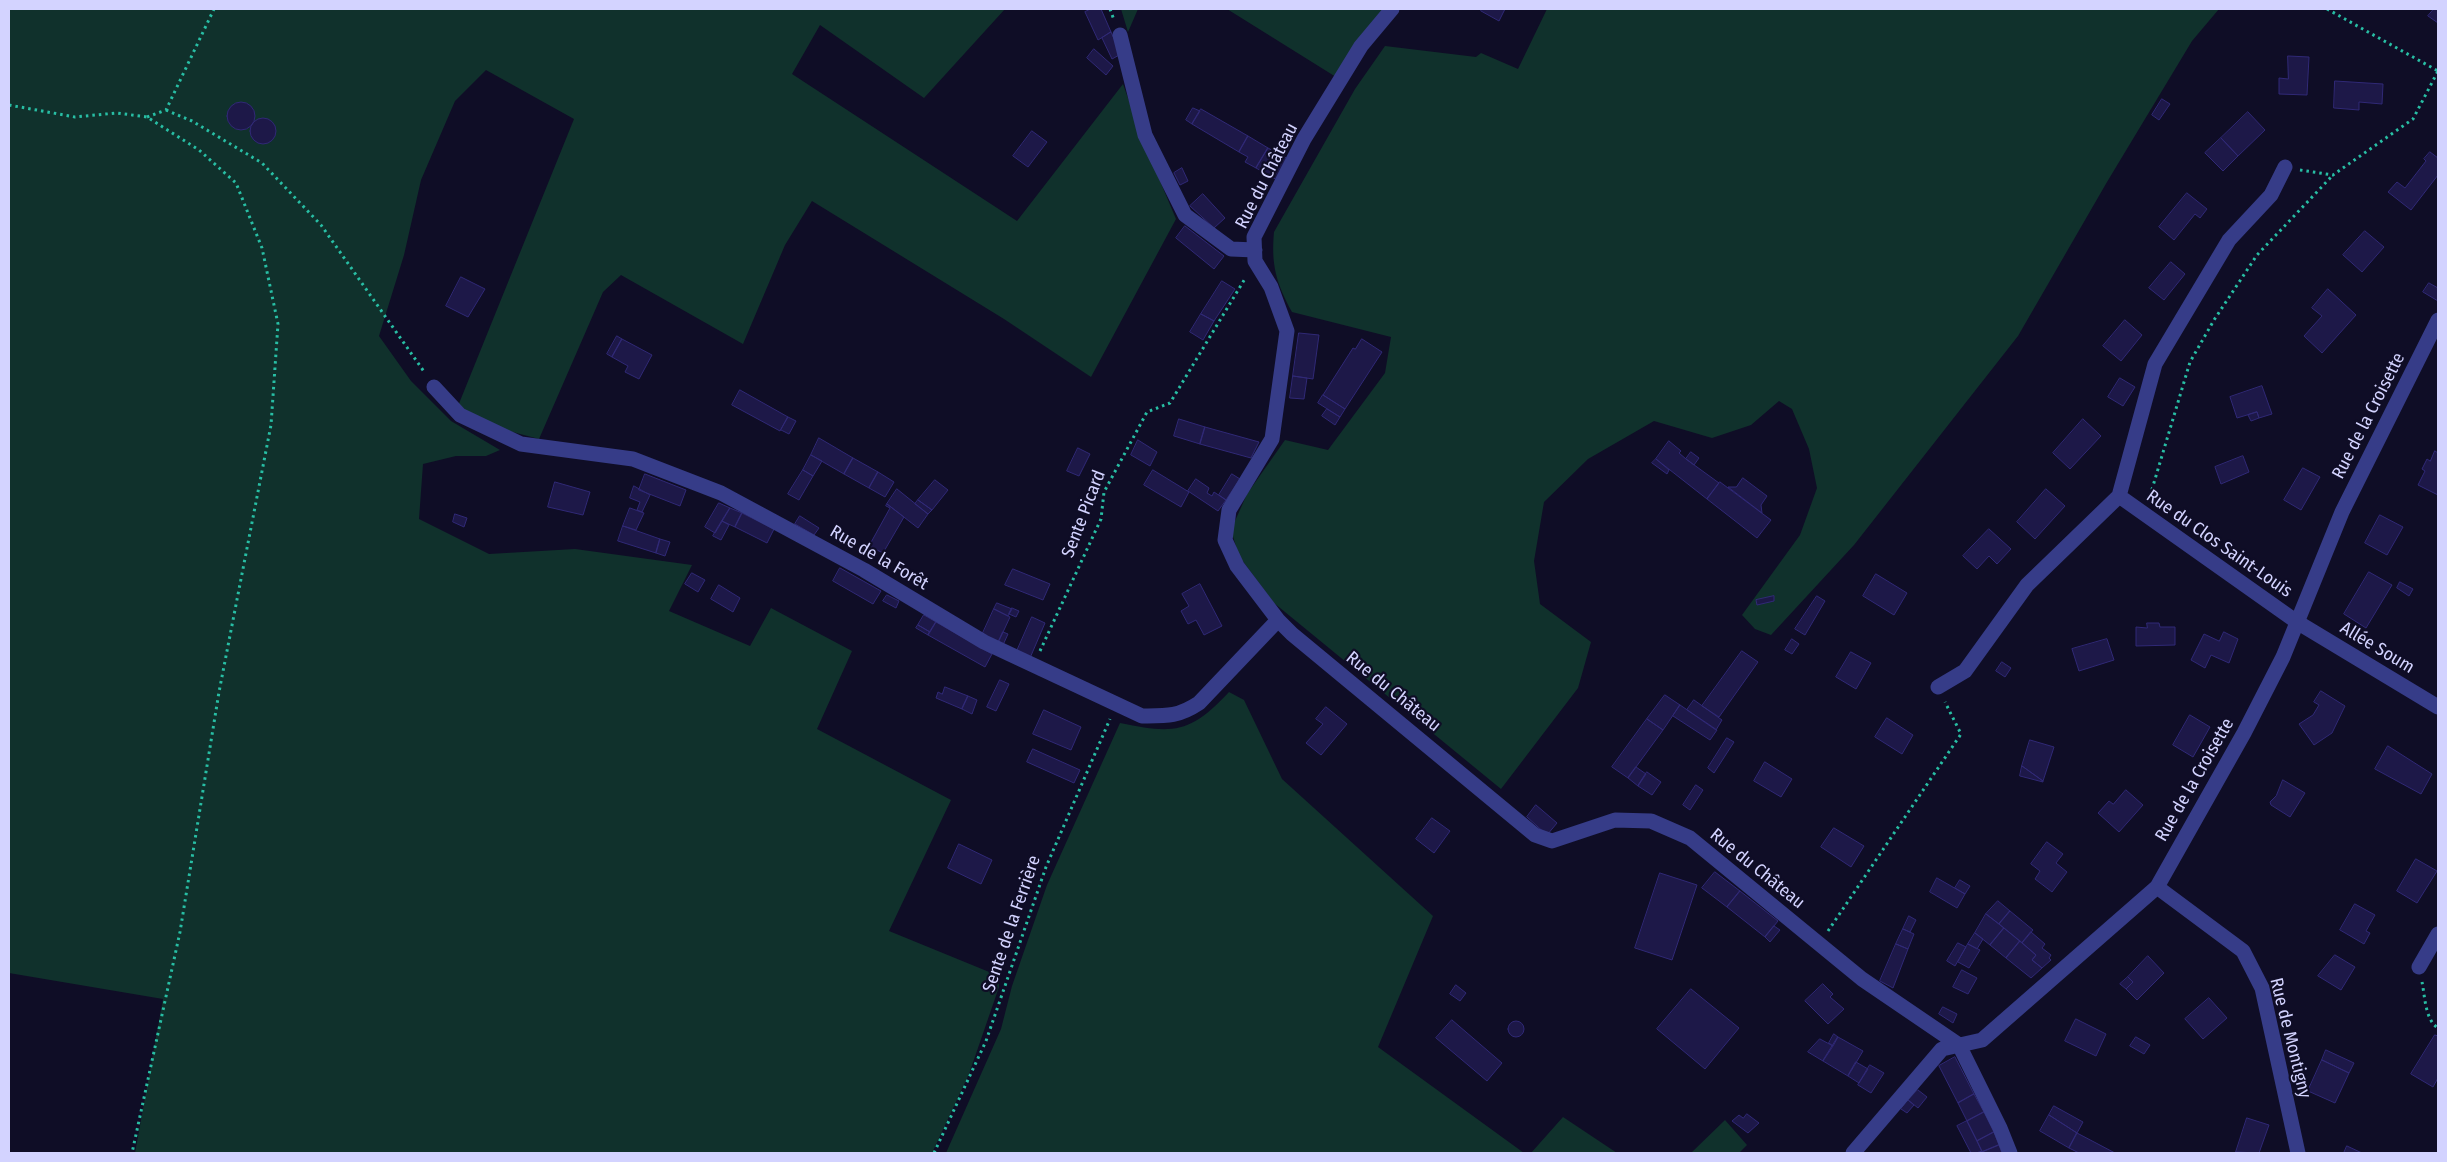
<!DOCTYPE html>
<html>
<head>
<meta charset="utf-8">
<style>
  body { margin:0 }
  #map { position:relative; width:2447px; height:1162px; overflow:hidden; background:#0f0d26; font-family:"Fira Sans Condensed",sans-serif }
  canvas { display:block }
  .frame { position:absolute; inset:0; border:10px solid #d3d3ff; pointer-events:none }
</style>
</head>
<body>
<div id="map">
<canvas width="2447" height="1162"></canvas>
<div class="frame"></div>
</div>
<script>
const ctx = document.querySelector('canvas').getContext('2d');
ctx.lineJoin = 'round';
function fillPath(path, color) { ctx.fillStyle = color; ctx.fill(path, 'evenodd'); }
function trace(path, color, width, dash) { ctx.strokeStyle = color; ctx.lineWidth = width; ctx.lineCap = dash ? 'butt' : 'round'; ctx.setLineDash(dash || []); ctx.stroke(path); }
function write(font, color, halo, rows, align = 'center') {
  ctx.font = font + ' "Fira Sans Condensed",sans-serif'; ctx.lineWidth = 4.5; ctx.setLineDash([]); ctx.textBaseline = 'middle'; ctx.strokeStyle = halo; ctx.fillStyle = color; for (const [text, x, y, turn = 0] of rows) {
    ctx.save(); ctx.translate(x, y); ctx.rotate((+turn || 0) * Math.PI / 180); ctx.textAlign = isNaN(turn) ? turn : align; if (halo) ctx.strokeText(text, 0, 0); ctx.fillText(text, 0, 0); ctx.restore();
  }
}
fillPath(new Path2D(`
  M9 9H1005L924 98 820 25 792 74 1017 221 1123 84 1144 143 1176 219 1091 377 1004 319 812 201 785 245 743 344 621 275 603 292 539 439 490 426 458 406 574 119 486 70 455 101 421 180 404 255 379 336 411 381 451 421 500 450 486 456H456L423 464 419 519 489 554 575 549 692 565 669 611 750 646 771 608 852 651 817 729 951 800 889 931 999 976V987L969 1074 932 1153H135L163 999 9 973Z
  M1121 9H1138L1128 32Z
  M1227 9H1383L1336 77Z
  M1547 9H2219L2192 41 2107 182 2018 336 1854 545 1771 635 1755 629 1742 615 1800 535 1817 488 1809 449 1792 409 1779 401 1751 425 1712 438 1654 421 1588 459 1544 502 1534 561 1540 604 1591 642 1578 688 1501 789 1274 603 1239 556 1231 530 1247 494 1285 440 1328 450 1385 373 1391 337 1292 312C1276 283 1271 264 1274 232L1355 89 1385 46 1476 57 1481 53 1518 69Z
  M1229 692 1244 700 1282 779 1433 916 1378 1047 1524 1153H946L1001 1029 1012 986 1047 885 1120 723C1173 734 1190 734 1229 692Z
  M1563 1117 1617 1153H1531Z
  M1725 1120 1747 1145 1739 1153H1691Z`), '#10312c');
const building = new Path2D(`
  M1091 9H1101L1111 32 1098 40 1085 12Z
  M1482 9H1505L1499 21 1481 11Z
  M2434 9H2438V23L2428 16Z
  M1111 32 1121 54 1112 59 1102 38Z
  M1094 49 1113 66 1106 75 1087 58Z
  M2288 56 2309 57 2307 95 2279 94V78L2288 79Z
  M2335 81 2383 84 2382 104 2359 102V110L2334 108Z
  M2162 99 2170 104 2159 120 2152 115Z
  M227 116a14 14 0 1 1 28 0a14 14 0 1 1-28 0Z
  M1193 108 1200 111 1192 124 1186 120Z
  M1201 109 1248 136 1239 152 1192 124Z
  M2248 112 2265 130 2238 156 2221 138Z
  M250 131a13 13 0 1 1 26 0a13 13 0 1 1-26 0Z
  M1032 131 1047 142 1028 167 1013 156Z
  M1248 136 1268 148 1256 168 1245 162 1248 157 1239 152Z
  M2221 138 2238 156 2223 171 2205 153Z
  M1268 148 1288 159 1277 180 1256 168Z
  M2430 152 2438 158V175L2411 210 2388 192 2397 182 2405 188 2426 161 2424 159Z
  M1182 168 1188 181 1180 185 1174 173Z
  M2187 193 2207 209 2200 218 2195 214 2174 240 2159 227Z
  M1203 194 1225 218 1214 228 1190 206Z
  M1185 226 1224 256 1214 269 1176 238Z
  M2365 231 2384 247 2362 272 2343 255Z
  M2171 262 2185 274 2164 300 2149 288Z
  M461 277 485 289 468 317 446 306Z
  M1222 281 1235 289 1214 321 1201 314Z
  M2429 283 2438 288V301L2423 292Z
  M2328 289 2356 315 2322 353 2304 336 2322 316 2312 308Z
  M1201 314 1214 321 1203 340 1190 332Z
  M2125 320 2142 335 2121 361 2103 346Z
  M1299 333 1319 335 1313 379 1293 376Z
  M617 336 622 339 612 357 607 354Z
  M622 339 652 355 639 379 625 372 628 366 612 357Z
  M1362 339 1382 352 1345 409 1323 395 1353 348 1355 349Z
  M1293 376 1307 378 1304 399 1290 398Z
  M2120 378 2135 387 2123 406 2108 397Z
  M2262 386 2272 414 2259 418 2257 412 2237 418 2230 397Z
  M740 390 788 417 780 431 732 405Z
  M1323 395 1345 409 1340 417 1318 403Z
  M1327 409 1340 417 1335 425 1322 416Z
  M2257 412 2259 418 2251 421 2248 415Z
  M788 417 796 421 789 434 781 430Z
  M1179 419 1205 427 1200 444 1174 436Z
  M2083 419 2101 436 2070 469 2053 453Z
  M1205 427 1259 442 1251 458 1200 444Z
  M819 438 853 458 844 474 811 455Z
  M1138 440 1157 452 1150 466 1131 455Z
  M1669 441 1681 451 1679 453 1686 459 1719 483 1707 499 1656 459Z
  M1078 448 1090 454 1079 476 1067 471Z
  M2435 451 2438 453V495L2418 485 2425 471 2422 469 2427 459 2430 461Z
  M1691 452 1699 458 1694 465 1686 459Z
  M811 455 822 461 813 476 803 470Z
  M2243 456 2249 472 2221 484 2215 467Z
  M853 458 878 472 869 488 844 474Z
  M1656 459 1669 470 1667 474 1652 463Z
  M2303 468 2320 477 2301 510 2284 500Z
  M803 470 813 476 799 500 788 494Z
  M1153 470 1189 492 1181 507 1144 485Z
  M878 472 894 482 885 497 869 488Z
  M645 474 686 490 680 506 639 490Z
  M1232 474 1240 479 1226 500 1219 495Z
  M1743 478 1767 496 1761 505 1762 513 1728 487H1736Z
  M1196 479 1209 488 1207 493 1212 496 1214 492 1226 500 1218 511 1188 491Z
  M935 480 948 490 932 510 918 500Z
  M555 482 590 492 583 515 548 507Z
  M1720 482 1771 520 1757 538 1707 499Z
  M634 486 650 495 642 512 637 510 640 502 630 498Z
  M897 489 928 514 918 528 887 504Z
  M2046 489 2065 506 2035 539 2017 522Z
  M918 500 932 510 928 514 915 504Z
  M719 503 730 508 715 533 705 527Z
  M887 504 904 517 883 553 869 546 890 508 886 506Z
  M630 508 644 513 636 530 623 526Z
  M730 508 742 513 735 527 722 521Z
  M742 513 774 529 767 543 735 527Z
  M455 514 467 518 464 527 453 522Z
  M2380 515 2403 527 2387 555 2365 543Z
  M800 516 819 528 814 535 795 524Z
  M722 521 729 525 721 540 713 536Z
  M623 526 660 539 656 553 618 541Z
  M1989 529 2011 549 1997 564 1989 556 1977 569 1963 556Z
  M660 539 670 542 665 556 656 553Z
  M840 568 881 591 873 604 833 581Z
  M1013 569 1050 584 1043 600 1005 585Z
  M2369 572 2392 585 2366 628 2344 614Z
  M692 573 705 580 698 592 685 584Z
  M1876 574 1907 593 1894 615 1863 596Z
  M2400 582 2413 589 2409 596 2397 588Z
  M1200 584 1222 626 1204 635 1196 620 1188 624 1181 611 1189 606 1182 594Z
  M719 585 740 598 733 612 711 599Z
  M887 595 899 601 896 608 883 601Z
  M1774 596V601L1757 605 1756 600Z
  M1817 596 1825 601 1805 635 1795 629Z
  M997 603 1012 609 1008 616 994 609Z
  M1012 608 1019 611 1016 617 1009 614Z
  M994 609 1010 617 998 643 982 635Z
  M924 615 936 622 930 632 918 625Z
  M1032 617 1045 623 1030 658 1017 651Z
  M936 622 992 654 985 667 928 635Z
  M2147 623H2159L2160 627H2175V645L2136 646V627L2147 628Z
  M918 625 930 632 928 635 916 628Z
  M1003 632 1008 634 1003 645 998 643Z
  M2224 632 2238 639 2229 663 2211 655 2205 668 2191 660 2204 634 2219 641Z
  M1792 639 1799 644 1792 654 1785 650Z
  M2107 639 2114 660 2079 671 2072 649Z
  M1742 651 1758 662 1719 717 1702 706Z
  M1851 652 1871 663 1856 689 1836 677Z
  M2002 662 2011 668 2005 677 1996 671Z
  M1000 680 1009 684 996 711 987 707Z
  M945 687 968 696 962 709 936 698 938 692 942 694Z
  M2321 691 2345 706 2332 733 2314 745 2299 724 2313 715 2319 705 2314 702Z
  M1665 695 1680 705 1663 730 1647 719Z
  M968 696 977 700 972 714 962 709Z
  M1694 700 1722 720 1716 730 1687 710Z
  M1680 705 1717 730 1710 740 1673 716Z
  M1326 707 1347 724 1321 755 1306 743 1323 724 1316 719Z
  M1044 710 1081 727 1071 750 1033 734Z
  M2190 715 2210 727 2193 757 2173 745Z
  M1887 718 1913 735 1902 754 1875 737Z
  M1647 719 1663 730 1628 778 1612 767Z
  M1727 738 1734 742 1714 773 1708 768Z
  M2030 740 2054 747 2043 781 2022 766Z
  M2388 746 2432 774 2421 794 2375 769Z
  M1033 749 1080 770 1074 783 1027 762Z
  M1765 762 1792 779 1781 797 1754 781Z
  M2022 766 2043 781V782L2020 776Z
  M1636 767 1646 774 1638 786 1628 778Z
  M1647 772 1661 782 1652 795 1638 786Z
  M2283 780 2305 793 2290 817 2271 805 2270 802 2276 796Z
  M1696 785 1703 790 1690 810 1683 805Z
  M2126 790 2143 805 2119 832 2098 813 2109 801 2113 804Z
  M1536 805 1557 823 1547 835 1527 817Z
  M1432 818 1450 831 1434 853 1416 839Z
  M1834 828 1864 846 1851 867 1821 847Z
  M2047 842 2063 854 2056 863 2067 872 2052 892 2035 879 2040 871 2031 864Z
  M959 844 992 860 981 884 948 868Z
  M2416 859 2437 871 2417 903 2397 891Z
  M1715 872 1740 891 1727 907 1702 888Z
  M1660 873 1697 885 1672 960 1635 948Z
  M1937 878 1965 894 1957 908 1930 892Z
  M1960 880 1970 886 1965 894 1955 888Z
  M1740 891 1778 921 1765 937 1727 907Z
  M1998 901 2010 911 1999 924 1986 914Z
  M2355 904 2375 915 2366 931 2370 933 2364 944 2340 930Z
  M2010 911 2033 930 2022 943 1999 924Z
  M1986 914 2004 928 1990 945 1975 933Z
  M1909 916 1916 920 1910 932 1903 929Z
  M1774 926 1780 930 1770 942 1765 937Z
  M2004 928 2020 941 2006 958 1990 945Z
  M1903 929 1914 934 1908 949 1896 944Z
  M2031 932 2045 944 2042 948 2051 955 2049 958 2051 960 2042 968 2032 960 2036 955 2022 943Z
  M1975 933 1983 939 1977 949 1968 944Z
  M2020 941 2036 955 2032 960 2042 968 2031 978 2006 958Z
  M1958 943 1966 947 1955 966 1947 961Z
  M1896 944 1908 949 1893 988 1880 981Z
  M1968 944 1980 950 1969 968 1958 962Z
  M2335 955 2355 967 2341 990 2318 976Z
  M2148 956 2164 973 2137 1000 2126 989 2133 982 2128 977Z
  M1962 970 1977 978 1968 994 1953 987Z
  M2128 977 2133 982 2126 989 2120 984Z
  M1823 984 1833 994 1830 997 1844 1009 1828 1024 1805 1001Z
  M1456 985 1466 993 1460 1001 1450 994Z
  M1691 989 1739 1028 1705 1069 1657 1029Z
  M2209 998 2227 1018 2203 1039 2185 1019Z
  M1943 1007 1957 1014 1953 1023 1939 1014Z
  M2076 1019 2106 1034 2096 1056 2065 1041Z
  M1452 1020 1502 1063 1487 1081 1436 1038Z
  M1508 1029a8 8 0 1 1 16 0a8 8 0 1 1-16 0Z
  M1834 1034 1838 1037 1833 1046 1829 1043Z
  M2435 1035 2438 1036V1078L2433 1087 2411 1074Z
  M1838 1037 1863 1051 1848 1076 1823 1061Z
  M2136 1037 2150 1045 2144 1054 2130 1046Z
  M1820 1039 1833 1046 1823 1061 1808 1052Z
  M2326 1050 2354 1063 2349 1073 2322 1060Z
  M1955 1057 1974 1094 1958 1103 1939 1066Z
  M2322 1060 2349 1073 2335 1103 2308 1091Z
  M1856 1062 1868 1069 1859 1083 1848 1076Z
  M1870 1065 1884 1073 1871 1093 1858 1085Z
  M1918 1090 1927 1097 1918 1108 1908 1100Z
  M1974 1094 1984 1112 1967 1121 1958 1103Z
  M1908 1100 1914 1105 1907 1113 1901 1109Z
  M2054 1106 2083 1122 2077 1133 2049 1115Z
  M1984 1112 1994 1132 1977 1141 1967 1121Z
  M1747 1114 1759 1123 1748 1133 1732 1121 1739 1115 1743 1118Z
  M2049 1115 2077 1133 2069 1148 2040 1131Z
  M2247 1118 2269 1125 2259 1153 2236 1152Z
  M1967 1121 1982 1151 1976 1153H1971L1957 1126Z
  M1994 1132 1999 1145 1982 1152 1977 1141Z
  M2077 1133 2115 1153H2079L2069 1148Z
  M1999 1145 2002 1153H1983L1982 1152Z
  M2347 1146 2362 1153H2344Z`);
fillPath(building, '#1d1848');
trace(building, '#302976', 1);
trace(new Path2D(`
  M1110 9 1114 20
  M2327 9 2438 71
  M9 105 75 117 117 113 147 117 199 150 236 183 262 248 278 324 271 425 219 692 180 932 132 1153
  M166 110 192 121 262 163 321 225 425 373
  M147 117 166 110 214 9
  M2300 170 2333 175 2413 119 2438 71
  M2150 496 2190 362 2214 320 2257 255 2333 175
  M1040 651 1101 519 1104 492 1147 412 1170 403 1246 277
  M1828 931 1961 734 1945 702
  M2422 982C2425 996 2425 1020 2438 1028
  M934 1153 986 1041 1046 867 1110 719`), '#28bea4', 3, [2.5, 4]);
trace(new Path2D(`
  M1392 9 1361 46 1304 139 1254 237 1255 261 1271 287 1287 331 1272 439 1229 510 1225 540 1237 566 1278 620 1292 634 1535 835 1552 841 1615 820 1651 821 1690 838 1862 979 1959 1045 2000 1128 2010 1153
  M1120 35 1145 135 1185 215 1231 249 1255 250
  M434 387 460 415 521 444 633 459 721 493 864 570 984 642 1142 716C1166 716 1178 717 1199 703L1278 620
  M2119 496 2297 622 2438 707
  M1938 687 1965 671 2027 585 2119 496 2155 364 2229 240 2271 195 2285 167
  M2157 887 2243 951 2262 988 2298 1153
  M2419 967 2438 934
  M1853 1153 1942 1049 1982 1040 2157 887 2244 733 2283 657 2342 512 2438 320`), '#363c88', 15);
write('18px', '#d3d3ff', '#0f0d26', [
  ["Rue du Château",1267,176,-63],
  ["Rue de la Croisette",2369,416,-63],
  ["Sente Picard",1084,514,-69],
  ["Rue du Clos Saint-Louis",2219,544,35],
  ["Rue de la Forêt",879,558,30],
  ["Allée Soum",2377,648,31],
  ["Rue du Château",1393,692,39],
  ["Rue de la Croisette",2195,780,-60],
  ["Rue du Château",1757,869,39],
  ["Sente de la Ferrière",1012,924,-71],
  ["Rue de Montigny",2290,1038,76]
]);
</script>
</body>
</html>
